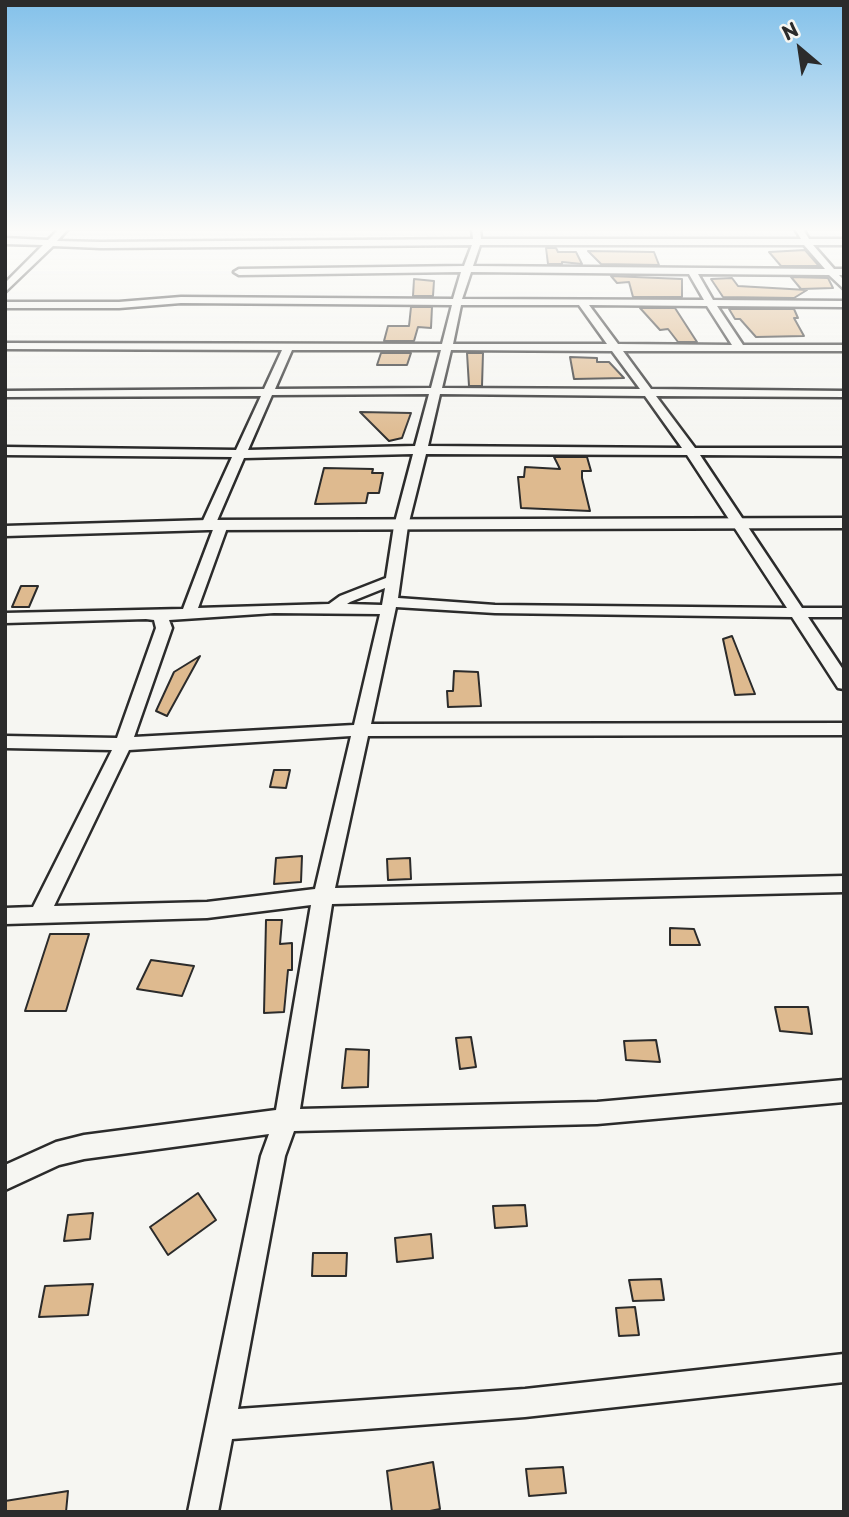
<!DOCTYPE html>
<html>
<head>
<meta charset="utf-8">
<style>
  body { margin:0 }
  #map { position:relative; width:849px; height:1517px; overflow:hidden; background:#f6f6f2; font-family:"Playpen Sans",sans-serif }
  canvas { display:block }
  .frame { position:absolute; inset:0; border:7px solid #2b2b2b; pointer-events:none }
  .north { position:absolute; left:765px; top:14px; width:70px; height:70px; -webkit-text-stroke:5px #f6f6f2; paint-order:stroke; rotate:331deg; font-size:19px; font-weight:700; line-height:28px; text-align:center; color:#2b2b2b }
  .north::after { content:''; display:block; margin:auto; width:24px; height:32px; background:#2b2b2b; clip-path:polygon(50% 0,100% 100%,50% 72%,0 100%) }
</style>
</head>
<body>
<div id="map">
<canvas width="849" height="1517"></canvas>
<div class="frame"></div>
<div class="north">N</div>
</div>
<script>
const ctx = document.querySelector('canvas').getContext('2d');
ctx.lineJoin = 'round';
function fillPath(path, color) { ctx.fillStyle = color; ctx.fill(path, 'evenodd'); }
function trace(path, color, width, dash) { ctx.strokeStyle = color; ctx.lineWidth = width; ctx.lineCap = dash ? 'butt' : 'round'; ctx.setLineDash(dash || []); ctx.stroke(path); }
const building = new Path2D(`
  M546 248H556L558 252H576L582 264 562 262V264H548Z
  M805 250 819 266H781L769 252Z
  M588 251 654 252 659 265 601 264Z
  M611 276 682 279V297H633L629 282 617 283Z
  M791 277 828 278 833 288 801 289Z
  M732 278 738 286 807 290 794 298 723 297 711 279Z
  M414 279 434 281 433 296H413Z
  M411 307H432L431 328 418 327 414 341H384L388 326H409Z
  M640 308H675L697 342H678L668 329 660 330Z
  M729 309H794L798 318H794L804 336 756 337 740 319H735Z
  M381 353H411L407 365H377Z
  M467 353H483L482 386H469Z
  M570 357 597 358V362H609L624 378 574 379Z
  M360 412 411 413 402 438 389 441Z
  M554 457H587L591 471H582V478L590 511 521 508 518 477H524L525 467 560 469Z
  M324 468 373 469 372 473H383L379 493H368L366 503 315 504Z
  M21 586H38L29 607H12Z
  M732 636 755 694 735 695 723 639Z
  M200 656 167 716 156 711 174 672Z
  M454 671 478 672 481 706 448 707 447 691H453Z
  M274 770H290L286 788 270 787Z
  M302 856 301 882 274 884 276 858Z
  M410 858 411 879 388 880 387 859Z
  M266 920H282L280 944 292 943V970H288L284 1012 264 1013Z
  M670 928 694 929 700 945H670Z
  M50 934H89L66 1011H25Z
  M151 960 194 966 182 996 137 989Z
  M775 1007H808L812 1034 780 1031Z
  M471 1037 476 1067 460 1069 456 1038Z
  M656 1040 660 1062 626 1060 624 1041Z
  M346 1049 369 1050 368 1087 342 1088Z
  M198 1193 216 1220 168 1255 150 1227Z
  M525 1205 527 1226 495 1228 493 1206Z
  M93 1213 90 1239 64 1241 68 1215Z
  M431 1234 433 1258 397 1262 395 1238Z
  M313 1253H347L346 1276H312Z
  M661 1279 664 1300 633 1301 629 1280Z
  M93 1284 88 1315 39 1317 45 1286Z
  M635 1307 639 1335 619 1336 616 1308Z
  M433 1462 440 1509 425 1512H392L387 1471Z
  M563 1467 566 1493 529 1496 526 1469Z
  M68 1491 66 1512H5V1501Z`);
fillPath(building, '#deba8f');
trace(building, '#2b2b2b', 2);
const minor = new Path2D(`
  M59 229H68L57 241 101 242 473 239 472 229H480L481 239H801L795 229H803L809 239H844V245H813L834 269H844V275H839L844 280V289L829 275 698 274 713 300 844 301V307L717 306 743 345H844V351H623L651 389 844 391V397L656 396 695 448H844V456L700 455 802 608H844V617H808L844 671V689L838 688 792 617 495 613 396 607 371 724 844 723V735L368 736 335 888 844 876V892L332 904 300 1109 597 1102 844 1080V1102L597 1124 294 1131 285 1156 238 1409 525 1389 844 1354V1382L525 1417 232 1439 218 1512H188L261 1156 269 1134 84 1159 59 1165 5 1190V1165L56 1142 84 1135 276 1110 311 905 207 918 5 924V908L33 907 112 750 5 748V736L117 738 156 628 154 620 146 619 5 623V613L183 609 214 527 208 529 201 525 232 457 5 455V447L236 450 261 396 5 397V391L264 389 282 350 5 349V343L442 344 452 305 181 303 119 308H5V302H119L181 297 453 299 461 272 239 275 234 272 239 269 464 266 472 245 101 248 53 246 5 292V283L43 245 5 244V238L48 240ZM480 245H804L825 269 473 266ZM471 272 689 274 704 300 462 299ZM461 305H579L607 344H453ZM589 305 707 306 732 345 618 344ZM292 350H441L431 388 275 389ZM451 350 612 351 640 389 442 388ZM429 394 415 446 248 450 272 395ZM440 394 645 396 682 448 428 446ZM413 454 394 526 386 578 340 596 329 604 198 608 228 525 221 521 216 523 244 458ZM426 454 687 455 787 608 495 605 398 598 408 526ZM385 588 382 605 347 604 350 602ZM274 613 380 614 354 725 134 737 172 628 169 620ZM351 736 315 889 207 902 54 906 129 750Z`);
const tertiary = new Path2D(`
  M844 518V528L208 530 5 536V526L208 520Z`);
trace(minor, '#2b2b2b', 5);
trace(tertiary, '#2b2b2b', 5);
fillPath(minor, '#f6f6f2');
fillPath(tertiary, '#f6f6f2');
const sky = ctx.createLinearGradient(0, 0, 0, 441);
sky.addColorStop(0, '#83c1ea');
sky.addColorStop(0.52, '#fbfbf9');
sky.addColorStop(1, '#fbfbf900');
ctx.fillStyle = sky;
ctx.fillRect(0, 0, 849, 441);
</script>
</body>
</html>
